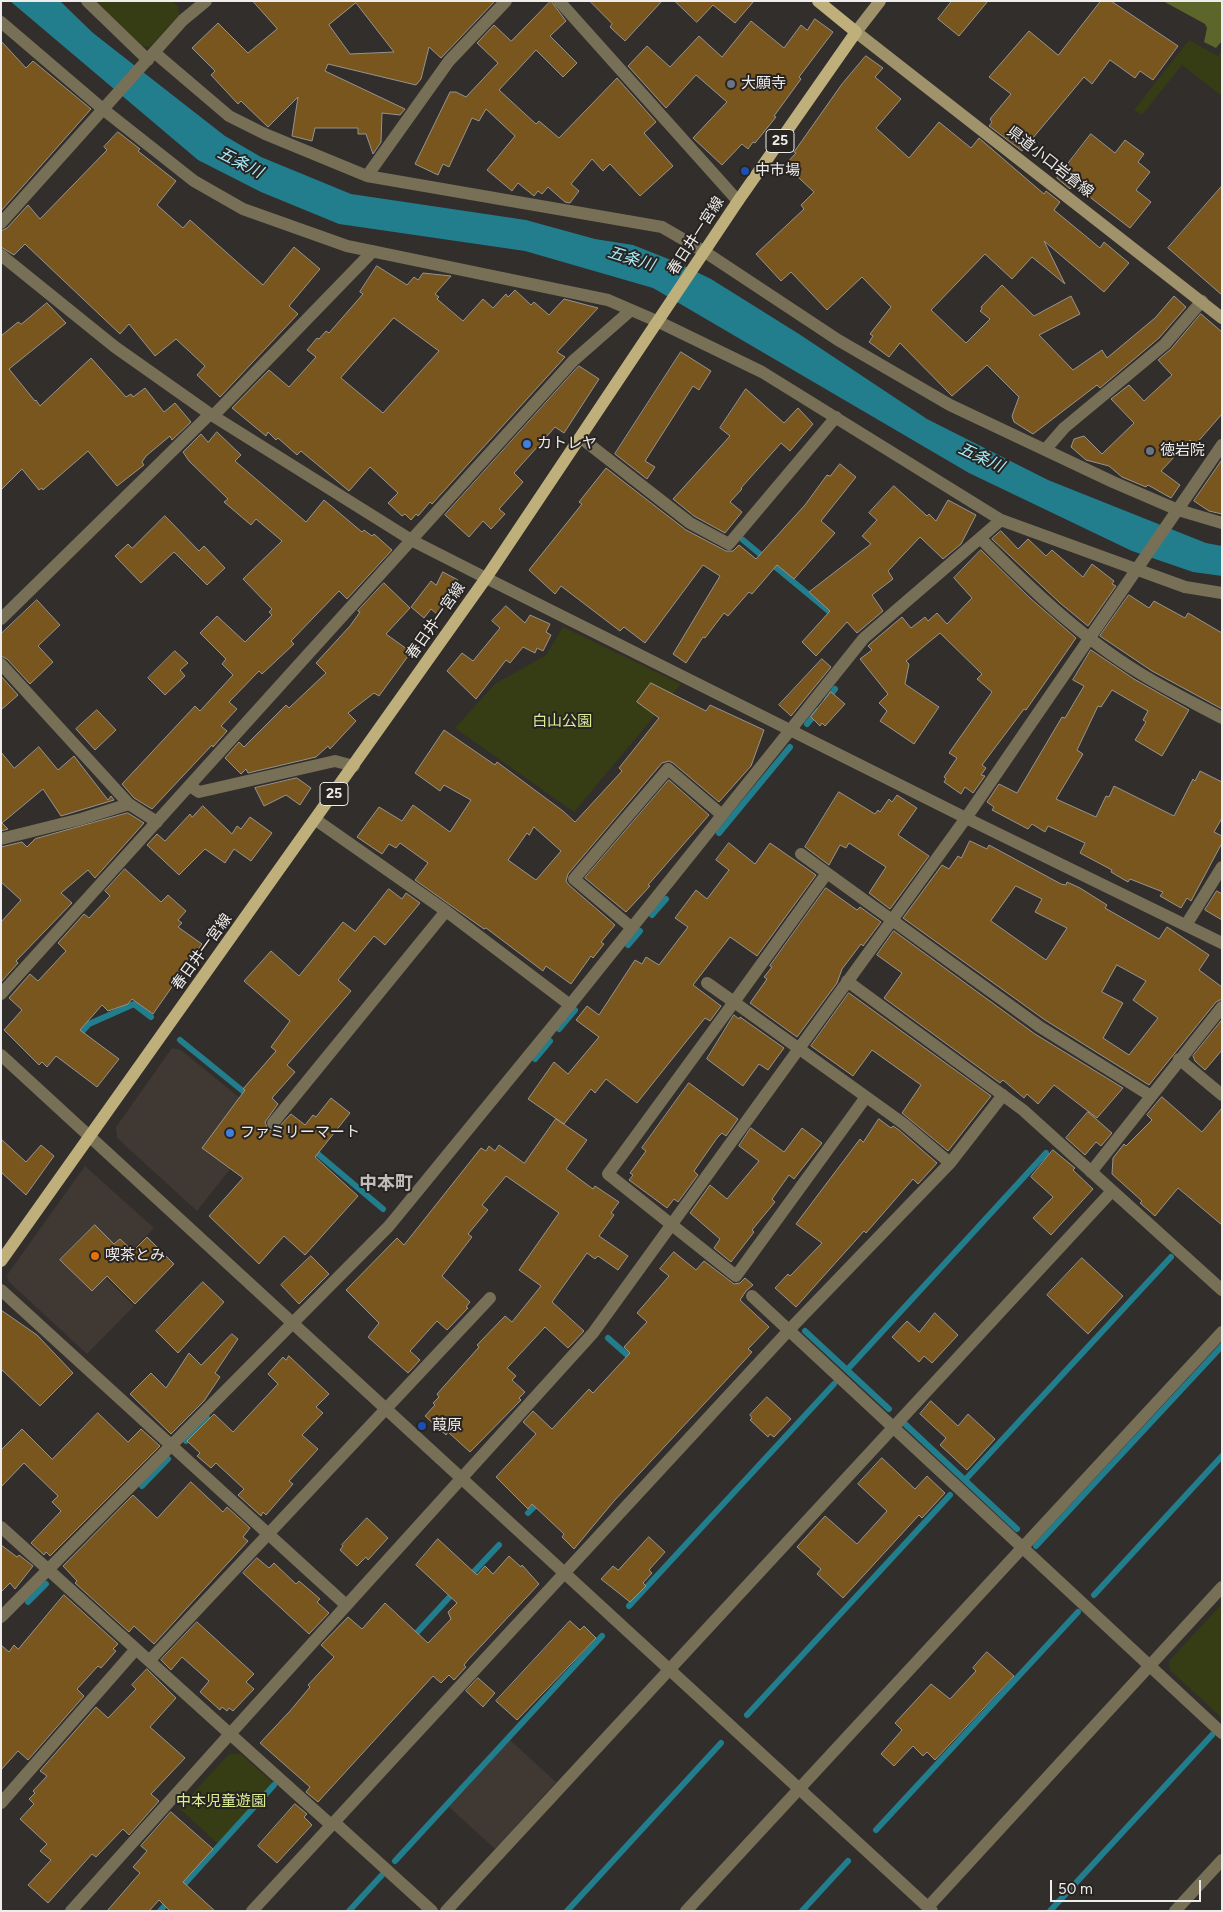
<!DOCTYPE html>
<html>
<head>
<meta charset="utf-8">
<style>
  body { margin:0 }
  #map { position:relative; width:1223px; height:1912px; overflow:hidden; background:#312e2c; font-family:Figtree,sans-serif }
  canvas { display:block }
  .frame { position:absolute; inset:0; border:2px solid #efedec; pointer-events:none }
  .scale { position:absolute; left:1050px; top:1880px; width:151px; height:22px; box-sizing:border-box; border:2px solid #efedec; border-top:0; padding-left:6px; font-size:15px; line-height:18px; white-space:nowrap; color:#efedec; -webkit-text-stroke:4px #272422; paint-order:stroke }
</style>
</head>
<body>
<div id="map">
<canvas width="1223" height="1912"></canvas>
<div class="frame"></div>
<div class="scale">50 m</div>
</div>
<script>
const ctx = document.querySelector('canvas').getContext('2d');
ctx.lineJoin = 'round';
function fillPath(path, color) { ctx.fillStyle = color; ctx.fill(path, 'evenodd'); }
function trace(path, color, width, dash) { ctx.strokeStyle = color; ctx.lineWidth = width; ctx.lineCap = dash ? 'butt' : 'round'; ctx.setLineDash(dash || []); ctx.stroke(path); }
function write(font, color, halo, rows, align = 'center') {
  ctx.font = font + ' Figtree,"Noto Sans JP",sans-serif'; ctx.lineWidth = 4; ctx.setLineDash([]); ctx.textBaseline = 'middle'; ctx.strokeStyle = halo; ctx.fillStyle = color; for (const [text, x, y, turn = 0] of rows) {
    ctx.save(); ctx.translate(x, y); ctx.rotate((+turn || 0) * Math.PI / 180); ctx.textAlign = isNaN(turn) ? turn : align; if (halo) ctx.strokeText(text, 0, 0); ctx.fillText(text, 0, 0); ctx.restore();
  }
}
fillPath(new Path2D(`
  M172 1048 181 1050 268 1121 197 1211 117 1138 116 1127Z
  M85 1166 154 1228 105 1277 134 1306 87 1354 8 1281 7 1275Z
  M510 1740 556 1782 495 1849 449 1807Z`), '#403832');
fillPath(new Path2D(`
  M94 1H172L178 6 179 15 150 47 141 46Z
  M1189 40 1218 56 1222 50V96L1182 65 1142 115 1134 110Z
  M563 627 681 684 574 812 455 728 495 684 546 655Z
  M1222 1604V1718L1170 1670 1169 1661Z
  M229 1754H241L274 1784 218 1844 179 1808Z`), '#363d15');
fillPath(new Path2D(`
  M1163 1H1222V41L1216 48 1204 42 1207 28 1205 24Z`), '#5c662a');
fillPath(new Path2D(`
  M10 1H60L93 33 225 136 261 157 351 194 526 220 595 239 633 245 676 262 711 279 799 334 927 419 1048 480 1206 543 1222 546V576L1193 572 1132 551 969 473 653 288 525 251 339 224 261 192 198 160Z`), '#227d8d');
trace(new Path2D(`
  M743 540 831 613
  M827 700 835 689
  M807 724 818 711
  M719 833 790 747
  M652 915 666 899
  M628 945 640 931
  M559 1029 575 1010
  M77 1037 89 1024 134 1004 151 1017
  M180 1040 249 1096
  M535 1059 550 1041
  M312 1149 383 1209
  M805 1331 889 1409
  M608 1338 634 1361
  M847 1370 1046 1153
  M905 1424 1017 1529
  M186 1441 208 1419
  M965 1480 1171 1257
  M142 1486 168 1459
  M528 1513 540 1501
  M1036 1546 1222 1346
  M469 1577 499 1545
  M1094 1595 1222 1456
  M28 1602 46 1584
  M629 1606 834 1384
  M411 1639 455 1591
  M747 1715 950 1495
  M876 1830 1078 1612
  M395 1861 602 1636
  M179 1890 274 1785
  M160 1911 169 1901
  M349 1911 382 1875
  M567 1911 721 1743
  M802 1911 848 1861
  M1050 1911 1212 1735`), '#227d8d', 6);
const building = new Path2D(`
  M253 1H495L441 58 429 47 421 79 416 85 328 64 325 71 405 109 400 115 382 113 381 142 373 154 366 134H358V128H315L312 141 292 136 298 97 268 127 241 101 238 104 211 75 215 71 192 48 218 23 248 53 277 29ZM356 3 394 52 350 54 329 25Z
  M551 1 566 21 550 36 577 63 563 77 536 50 499 90 536 124 539 121 559 138 617 78 656 122 644 133 673 166 640 196 610 164 603 171 592 159 571 184 579 191 570 203 565 202 548 187 542 194 538 191 534 196 518 183 512 191 487 170 515 136 486 109 479 121 472 118 449 167 443 164 438 175 415 164 450 92H456L466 97 498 63 477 43 494 25 511 41Z
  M590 1H662L625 41 610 27 612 24Z
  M675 1H754L735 23 713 5 697 22Z
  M952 1H988L959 36 938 19Z
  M1101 1H1111L1178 46 1153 80 1140 71 1135 78 1110 60 1092 84 1084 77 1022 151 989 126 992 122 990 119 1011 94 989 77 1029 31 1058 55Z
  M815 19 833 32 799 77 801 79 774 116 776 117 755 143 753 142 748 149 742 144 722 165 693 138 727 102 696 75 666 108 628 66 647 46 670 67 699 36 722 57 751 21 784 48 801 25 807 30Z
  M1 41 26 68 33 61 91 109 1 211Z
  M866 56 883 68 875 77 901 99 876 128 909 158 939 122 971 148 979 138 1044 194 1046 191 1060 202 1054 210 1100 248 1104 242 1129 263 1104 292 1044 241 1065 284 1032 257 1012 279 985 254 931 310 966 343 990 319 980 311 982 309 981 307 1002 285 1034 316 1071 296 1080 314 1039 335 1073 370 1102 350 1107 358 1155 318 1174 296 1186 307 1159 338 1100 388 1097 385 1033 434 1014 422 1012 416 1019 397 987 365 952 396 900 343 889 357 869 342 873 336 870 334 891 307 862 277 827 310 791 272 781 281 756 254 804 209 801 205 814 192 785 165 796 153 794 152 842 84Z
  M118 132 140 149 138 151 176 181 157 205 183 228 190 220 263 285 294 247 320 269 289 306 298 314 220 397 197 375 205 366 176 339 155 356 129 324 120 334 25 244 14 255 1 247V231L7 228 28 205 40 219 107 150 104 147Z
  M1091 134 1115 153 1125 140 1144 154 1138 162 1150 172 1136 190 1151 202 1130 228 1074 185 1070 189 1057 178Z
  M1222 186V295L1168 248Z
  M377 266 407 285 414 277 418 280 423 273 451 276 435 294 439 297 437 299 463 321 483 299 493 308 506 294 508 297 515 290 531 305 534 302 549 315 564 299 598 308 557 352 565 357 432 504 430 502 418 516 416 514 411 520 405 514 402 516 388 503 398 493 370 467 349 491 301 451 297 455 278 438 276 440 268 432 266 436 232 408 269 370 289 387 316 357 307 350 317 338 319 339 326 331 329 333 363 294 360 292ZM394 318 439 351 383 413 341 378Z
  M47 303 66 323 9 369 35 401 36 400 40 406 91 358 126 397 131 394 133 397 145 388 164 412 175 403 191 422 172 440 170 436 146 456 142 462 144 465 117 486 88 451 43 490 42 488 39 490 22 469 1 490V336L18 322 21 324Z
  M1201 314 1222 332V414L1195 445 1190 440 1161 471 1180 485 1171 498 1148 485 1146 487 1122 477 1109 466 1086 460 1071 447 1074 439 1084 436 1102 454 1134 423 1111 399 1129 385 1144 401 1172 375 1158 360 1171 349Z
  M681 352 711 371 699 390 693 386 645 461 655 467 647 479 615 454Z
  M579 366 599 379 564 433 555 427 514 473 523 482 499 509 505 514 491 529 483 521 469 537 445 515Z
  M746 389 784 423 798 408 813 424 790 451 781 443 741 488 742 489 730 502 742 512 725 533 694 516 673 499 730 436 720 428Z
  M217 432 241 455 235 461 306 522 324 500 362 532 364 530 372 536 374 534 392 550 347 599 339 591 291 641 294 644 262 674 259 671 229 702 237 709 221 726 227 731 213 747 212 745 152 809 134 798 122 784 195 706 200 711 233 675 222 664 226 659 200 633 217 616 245 642 272 615 269 612 272 609 243 579 282 541 256 519 251 525 224 502 228 499 189 461 183 452 201 434 208 442Z
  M1222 460V514L1209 511 1194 501Z
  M840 464 856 477 821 521 835 533 794 579 777 565 752 594 749 592 728 616 724 613 705 638 703 637 686 663 673 654 720 576 703 565 645 643 624 627 620 631 561 586 555 594 529 570 582 504 579 502 606 468 686 530 726 551H733L739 545 756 559 805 505 827 475 830 476Z
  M894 486 927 516 929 514 936 521 948 500 976 515 961 544 943 559 920 537 888 571 893 579 872 595 883 611 857 633 847 622 816 656 802 642 830 611 809 592 871 544 862 536 877 520 869 513Z
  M165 516 199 551 204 546 225 568 207 585 174 552 141 583 115 556 128 544 132 548Z
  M1001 531 1018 549 1028 539 1046 556 1052 550 1083 577 1092 564 1114 581 1112 584 1116 586 1088 626 1060 603 992 539Z
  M981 550 1030 598 1076 638 1026 710 1024 709 982 765 986 768 981 775 985 776 973 793 965 787 961 794 944 782 946 779 944 777 957 758 949 753 992 692 977 679 982 674 940 633 906 661 909 664 905 684 939 707 914 744 880 721 887 711 879 703 888 694 860 659 872 650 868 646 870 644 902 617 911 628 925 617 928 621 937 613 947 624 972 598 954 578Z
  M443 572 458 580 437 614 431 609 424 618 411 607 431 581 436 585Z
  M384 583 410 608 386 634 411 652 379 696 374 693 348 713 356 721 330 749 328 746 316 757 248 773 246 769 241 774 225 758 239 742 244 747 286 705 289 708 326 673 316 663 350 626 360 612 358 611Z
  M1129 595 1149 608 1154 601 1185 618 1188 613 1222 633V709L1152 671 1100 636Z
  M37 600 60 625 38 646 53 662 30 684 7 659 1 656V634Z
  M506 606 525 623 530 615 550 624 546 632 551 635 543 651 537 648 535 653 523 647 510 663 506 660 476 699 447 671 462 653 473 661 500 628 492 621Z
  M1091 650 1134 679 1189 710 1162 756 1135 740 1146 722 1143 720 1148 711 1112 690 1101 707 1098 706 1077 750 1083 754 1056 799 1096 817 1106 796 1109 797 1114 786 1174 816 1193 779 1195 781 1200 771 1222 782V818L1214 832 1222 836V843L1191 901 1187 898 1181 908 1160 896 1163 892 1130 879 1128 882 1111 872 1112 870 1080 853 1085 843 1048 826 1045 832 1032 824 1028 829 992 810 994 807 987 802 999 784 1017 793 1062 717 1065 718 1084 686 1073 680Z
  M175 651 188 663 180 670 185 676 165 695 148 678Z
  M822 659 831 667 791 716 779 705Z
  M1 676 18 695 1 710Z
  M651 683 706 711 710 705 764 730 751 766 719 802 673 763 669 761 662 763 568 874 566 881 569 885 615 925 601 942 604 944 593 958 591 956 571 984 546 966 543 971 486 928 484 929 415 880 428 863 400 843 396 848 389 844 382 854 357 837 379 807 402 821 413 805 450 832 471 800 444 785 440 791 415 773 444 730 495 765 497 762 563 811 575 822 622 771 619 768 659 718 637 702ZM534 827 561 851 536 880 508 860 527 833 529 835Z
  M831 692 845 704 825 726 822 723 820 726 811 717Z
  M97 710 116 730 95 750 76 729Z
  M39 747 58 770 74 756 108 800 111 796 114 800 61 816 43 789 2 823 8 829 1 831V752L14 768Z
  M297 778 311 788 300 805 286 795 264 806 255 788Z
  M669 780 709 815 648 885 650 886 626 912 585 878Z
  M839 792 875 814 878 810 880 812 889 799 892 802 897 795 917 808 898 835 929 856 890 909 869 893 886 867 849 843 846 848 840 845 829 865 805 847Z
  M203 806 232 834 237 826 241 829 250 817 272 833 251 861 234 849 225 863 205 849 179 875 147 845 157 834 165 841 190 814 192 817Z
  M128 813 144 823 95 878 88 870 61 893 72 903 16 961 18 963 1 982V922L21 900 1 882V847L22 842 27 847 35 839Z
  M970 841 987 849 989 845 1061 884 1066 885 1067 882 1080 888 1107 905 1105 908 1159 939 1167 927 1209 955 1199 970 1222 987V999L1216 1002 1149 1085 1045 1020 903 918 942 865 949 869 958 856 961 858ZM1016 886 1042 899 1035 912 1067 928 1046 960 991 921ZM1117 965 1146 981 1133 1000 1158 1018 1129 1055 1103 1038 1123 1003 1102 992Z
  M729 843 755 864 770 843 816 875 757 956 730 937 693 985 721 1006 710 1021 705 1018 637 1103 606 1079 595 1093 591 1089 564 1124 528 1099 554 1062 568 1074 599 1037 576 1020 587 1006 599 1015 635 960 642 964 646 957 659 965 688 927 675 918 696 890 707 899 729 870 716 860Z
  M125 869 161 902 168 895 186 911 178 920 182 923 178 927 202 944 153 1014 132 999 128 1004 108 1011 102 1005 80 1030 119 1059 97 1087 56 1056 47 1067 42 1062 39 1065 4 1030 22 1010 9 998 30 974 38 981 66 951 58 943 84 914 89 918 110 896 105 891Z
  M826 888 857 910 860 907 881 922 863 946 861 944 842 969 837 983 797 1037 750 1003 767 979 764 977 772 967 770 966Z
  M389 889 402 899 406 893 420 903 385 945 374 936 338 980 351 991 287 1065 295 1072 272 1098 278 1104 265 1122 268 1130 275 1131 291 1114 305 1125 313 1115 316 1117 331 1098 350 1113 315 1157 358 1196 305 1255 284 1236 259 1264 209 1216 243 1178 202 1148 245 1090 243 1089 276 1051 271 1047 290 1021 244 981 271 951 299 976 343 922 355 931Z
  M1217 891 1222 894V920L1205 910Z
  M894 931 1035 1034 1123 1088 1097 1118 1054 1085 1038 1104 1027 1094 1024 1098 1003 1080 1000 1083 884 998 902 973 877 955Z
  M849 993 991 1096 948 1151 902 1113 921 1085 872 1050 853 1076 811 1046Z
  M734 1015 739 1019 740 1017 784 1048 768 1070 759 1064 743 1086 707 1059Z
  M1222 1020V1050L1205 1070 1195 1061 1193 1056Z
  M689 1083 738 1119 726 1136 722 1133 717 1138 694 1171 698 1175 678 1202 674 1199 667 1208 629 1180 633 1175 630 1173 646 1151 642 1148Z
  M1162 1097 1202 1132 1222 1108V1225L1178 1188 1155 1216 1140 1203 1142 1201 1112 1174 1113 1158 1124 1144 1126 1146 1152 1120 1147 1115Z
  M1088 1112 1112 1133 1101 1146 1096 1142 1085 1155 1066 1138Z
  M556 1119 587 1140 566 1169 593 1189 595 1186 619 1202 611 1213 614 1215 599 1236 628 1256 618 1270 598 1256 595 1259 587 1253 552 1302 584 1331 568 1348 545 1327 507 1368 516 1376 512 1380 525 1392 519 1398 521 1400 470 1452 448 1432 446 1435 425 1416 435 1405 433 1403 439 1397 437 1394 479 1347 477 1345 505 1316 512 1322 541 1286 519 1270 559 1213 506 1176 482 1205 488 1210 468 1234 472 1237 442 1276 470 1302 466 1307 468 1308 447 1330 437 1321 410 1351 420 1360 408 1373 368 1337 379 1323 346 1290 397 1238 404 1245 481 1148 486 1151 489 1146 495 1151 499 1145 524 1163Z
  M879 1119 891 1128 893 1126 899 1130 937 1163 918 1184 913 1179 866 1233 864 1231 796 1307 775 1288 788 1274 790 1276 822 1243 796 1224 860 1139 863 1142Z
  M751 1128 784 1152 802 1128 822 1143 794 1179 789 1175 772 1199 775 1202 752 1230 754 1232 731 1262 714 1248 720 1239 690 1213 710 1185 727 1199 759 1161 739 1146Z
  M1 1139 26 1162 41 1145 54 1156 26 1195 1 1172Z
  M1053 1150 1075 1168 1073 1170 1093 1189 1051 1235 1033 1218 1053 1197 1031 1177Z
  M95 1225 114 1244 120 1239 133 1251 147 1237 174 1264 135 1304 107 1276 92 1291 60 1260Z
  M674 1252 696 1270 704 1261 734 1284 740 1283 745 1278 753 1285 746 1291 740 1300 769 1327 748 1349 752 1352 743 1362 614 1501 574 1549 562 1537 564 1534 532 1504 528 1509 496 1477 536 1434 523 1422 533 1411 552 1429 589 1389 593 1393 630 1353 624 1347 647 1322 637 1313 669 1276 660 1269Z
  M311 1256 329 1274 299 1304 281 1285Z
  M1082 1258 1123 1296 1088 1334 1047 1295Z
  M203 1282 224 1302 178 1353 156 1331Z
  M1 1310 37 1335 73 1373 40 1406 1 1369Z
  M935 1313 958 1335 932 1363 924 1356 919 1362 892 1337 907 1321 919 1332Z
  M232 1334 238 1339 215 1373 220 1377 204 1401 171 1434 130 1394 151 1373 166 1388 189 1353 201 1365Z
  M289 1356 329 1394 316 1407 323 1413 302 1435 318 1449 289 1481 293 1484 266 1515 263 1512 261 1516 238 1495 244 1489 216 1463 211 1468 197 1456 200 1453 187 1441 214 1414 233 1432 278 1384 268 1374 283 1357 286 1360Z
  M767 1397 791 1419 774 1437 770 1434 768 1437 750 1420 752 1418 750 1415Z
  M931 1401 958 1426 968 1414 995 1439 967 1470 940 1445 946 1438 920 1414Z
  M98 1413 128 1442 141 1429 160 1446 50 1556 46 1552 44 1555 31 1543 61 1511 52 1502 58 1496 24 1463 1 1487V1450L22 1429 52 1459Z
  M882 1458 915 1489 927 1476 945 1493 922 1518 919 1515 843 1598 817 1574 821 1569 797 1547 825 1516 857 1544 887 1511 858 1484Z
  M191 1482 223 1512 227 1507 250 1528 243 1537 248 1541 154 1644 134 1626 129 1632 75 1583 77 1581 63 1566 133 1495 157 1518Z
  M367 1518 388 1538 368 1560 366 1557 357 1566 340 1550 343 1546 342 1545Z
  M649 1537 665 1552 649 1570 652 1573 643 1583 646 1586 630 1602 601 1579 613 1566 618 1570Z
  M438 1539 477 1575 485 1566 493 1574 509 1556 521 1567 522 1565 539 1584 467 1661 464 1665 466 1667 454 1680 449 1675 441 1683 433 1676 318 1802 306 1792 310 1787 260 1743 290 1711 310 1687 308 1685 334 1657 321 1645 348 1617 362 1629 385 1603 428 1643 451 1619 448 1612 457 1603 416 1565Z
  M1 1545 17 1557 19 1555 33 1566 15 1589 10 1583 1 1592Z
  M257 1558 269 1568 274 1563 296 1584 299 1581 320 1599 317 1602 329 1613 309 1634 243 1573Z
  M64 1595 118 1644 113 1649 116 1651 101 1668 98 1666 77 1689 84 1696 28 1760 18 1751 1 1770V1645L9 1652 14 1645 18 1649Z
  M570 1621 580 1630 584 1626 596 1638 517 1720 496 1701Z
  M197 1622 254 1674 246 1682 254 1689 233 1711 229 1708 227 1711 222 1707 220 1710 200 1692 209 1681 182 1657 171 1670 161 1660Z
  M987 1652 1014 1676 935 1760 927 1752 923 1756 913 1746 894 1766 881 1754 902 1730 895 1723 931 1684 950 1699 976 1671 973 1668Z
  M147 1669 176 1698 150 1727 185 1758 151 1794 159 1801 129 1835 123 1829 96 1857 92 1854 48 1903 28 1885 51 1860 40 1851 47 1844 20 1819 34 1804 29 1799 35 1793 33 1791 47 1776 40 1771 96 1707 108 1718 136 1689 132 1685Z
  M478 1678 495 1693 483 1707 466 1691Z
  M295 1804 307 1814 304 1817 312 1825 277 1863 258 1846Z
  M171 1812 213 1849 183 1882 215 1911H170L159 1900 149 1911H107L140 1873 133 1867 147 1851 141 1846Z`);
fillPath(building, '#79561e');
trace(building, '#969490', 1);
trace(new Path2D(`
  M87 1 148 60
  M559 1 738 201
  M1 22 104 110 194 181 243 209 347 246 608 300 659 322 762 372 1001 520 1185 587 1222 593
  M155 53 229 116 265 134 367 176 662 227 705 252 838 340 950 405 1113 482 1178 510 1222 523
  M367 176 449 61 506 1
  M1 223 183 20 206 1
  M1 255 115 347 210 414 413 541 486 578
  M213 416 373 251
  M581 438 690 523 729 544 836 417
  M1045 450 1064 428 1165 344 1202 301
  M980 538C1028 586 1079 636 1138 672 1165 689 1194 703 1222 718
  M1 619 210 414
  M1 664 129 804 157 822
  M190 786 199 792 335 761 354 766
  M316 820 446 911 570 1005
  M1 839 81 819 129 804
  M801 854 827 873
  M1186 925 1222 867
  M632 928 574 879 668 769 722 815
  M847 981 1023 1110 1222 1290
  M707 983 734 1002 608 1174 736 1276 866 1097
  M1 994 573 361 630 311
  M1179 1059 1222 1095
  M273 1123 446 911
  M950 1163 904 1124 734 1002 827 873 1040 1027 1151 1096
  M1091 1172 1222 1007
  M1 1290 346 1605
  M752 1296 1222 1733
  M1 1527 230 1734 71 1911
  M1 1617 389 1226 570 1005 864 638 1001 520
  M149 1661 490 1298
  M1 1803 136 1649
  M334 1822 432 1911
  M331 1825 230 1734 593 1333 966 818 1222 445
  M252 1911 790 1329 950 1163 1003 1095
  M446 1911 1112 1191
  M686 1911 1222 1332
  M1175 1911 1222 1860`), '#776f56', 12);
trace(new Path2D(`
  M486 578 966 818 1222 943
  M1 1055 932 1911
  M928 1907 1222 1587`), '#776f56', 12);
trace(new Path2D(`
  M880 1 856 32 1222 318`), '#a0936b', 12);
trace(new Path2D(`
  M1 1261 486 578 738 201 856 32 818 1`), '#bfaf7b', 12);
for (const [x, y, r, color] of [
  [731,84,5,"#6b7280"],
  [745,171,5,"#1a4fb4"],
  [527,444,5,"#3f7fe0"],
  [1150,451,5,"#6b7280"],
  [230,1133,5,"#3f7fe0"],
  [95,1256,5,"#e8710a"],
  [422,1426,5,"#1a4fb4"]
]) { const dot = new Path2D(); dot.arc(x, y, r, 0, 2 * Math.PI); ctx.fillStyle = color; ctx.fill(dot); trace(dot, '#272422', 2); }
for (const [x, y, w] of [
  [780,141,28],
  [334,794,28]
]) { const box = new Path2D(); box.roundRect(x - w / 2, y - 11.5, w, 23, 4); ctx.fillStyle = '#272422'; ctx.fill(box); trace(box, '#efedec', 1); }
write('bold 14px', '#efedec', null, [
  ["25",780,141],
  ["25",334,794]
]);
write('15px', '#efedec', '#272422', [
  ["大願寺",741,84],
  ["中市場",755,171],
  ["カトレヤ",537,444],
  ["徳岩院",1160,451],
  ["ファミリーマート",240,1133],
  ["喫茶とみ",105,1256],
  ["葭原",432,1426]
], 'left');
write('15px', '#efedec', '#272422', [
  ["県道小口岩倉線",1050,162,38],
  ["春日井一宮線",696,236,-57],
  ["春日井一宮線",436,621,-55],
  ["春日井一宮線",202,952,-54]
]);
write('15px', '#dbed93', '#272422', [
  ["白山公園",562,722],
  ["中本児童遊園",221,1802]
]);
write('italic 16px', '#a7eaf8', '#272422', [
  ["五条川",240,163,27],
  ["五条川",631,259,17],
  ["五条川",981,458,25]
]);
write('bold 18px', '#c1bdbb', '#272422', [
  ["中本町",386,1184]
]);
</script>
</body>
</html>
